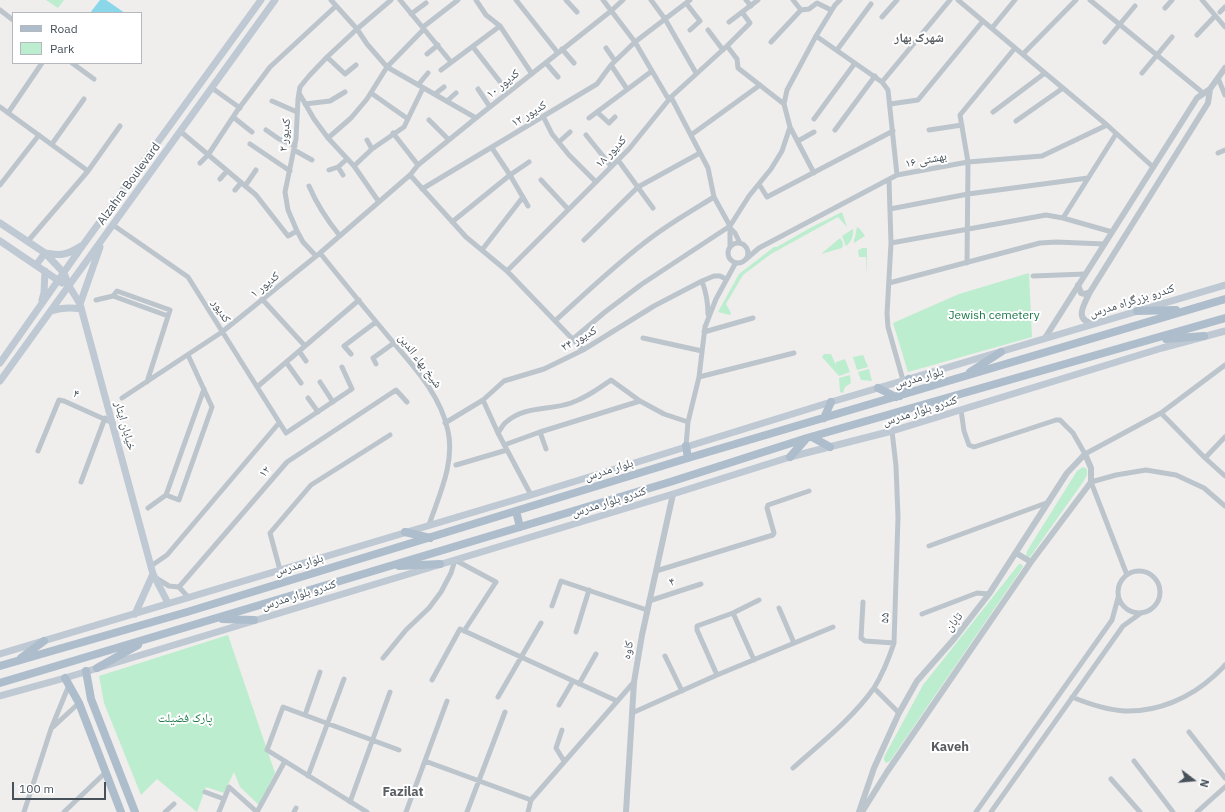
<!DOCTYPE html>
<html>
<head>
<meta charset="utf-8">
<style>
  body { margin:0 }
  #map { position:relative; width:1225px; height:812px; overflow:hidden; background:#f0eded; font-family:"IBM Plex Sans",sans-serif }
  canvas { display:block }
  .legend { position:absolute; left:12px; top:12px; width:130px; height:52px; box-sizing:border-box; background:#fff; border:1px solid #b5b9bd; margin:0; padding:5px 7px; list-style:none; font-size:12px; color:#46515a }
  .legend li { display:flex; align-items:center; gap:8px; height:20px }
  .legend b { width:20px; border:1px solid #b5b9bd }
  .north { position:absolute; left:1173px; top:760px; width:40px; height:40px; -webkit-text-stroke:3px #fff; paint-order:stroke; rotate:106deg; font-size:11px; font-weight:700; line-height:16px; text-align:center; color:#46515a }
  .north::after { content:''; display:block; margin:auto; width:14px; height:18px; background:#46515a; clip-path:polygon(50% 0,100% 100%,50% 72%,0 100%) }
  .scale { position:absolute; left:12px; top:782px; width:94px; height:18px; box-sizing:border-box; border:2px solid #46515a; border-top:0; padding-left:5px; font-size:12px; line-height:14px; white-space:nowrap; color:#46515a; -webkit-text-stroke:3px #fff; paint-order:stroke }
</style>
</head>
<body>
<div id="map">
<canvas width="1225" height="812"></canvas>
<ul class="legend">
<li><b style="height:5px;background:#adbdcc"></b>Road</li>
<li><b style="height:11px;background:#bcedce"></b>Park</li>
</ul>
<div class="north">N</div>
<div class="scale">100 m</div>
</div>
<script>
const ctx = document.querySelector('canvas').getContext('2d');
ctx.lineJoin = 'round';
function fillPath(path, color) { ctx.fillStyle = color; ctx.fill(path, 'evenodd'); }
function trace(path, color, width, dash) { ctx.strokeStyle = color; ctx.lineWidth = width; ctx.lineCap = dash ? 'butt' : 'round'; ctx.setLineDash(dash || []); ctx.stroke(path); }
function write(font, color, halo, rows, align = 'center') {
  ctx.font = font + ' "IBM Plex Sans","Noto Naskh Arabic",sans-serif'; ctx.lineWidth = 4; ctx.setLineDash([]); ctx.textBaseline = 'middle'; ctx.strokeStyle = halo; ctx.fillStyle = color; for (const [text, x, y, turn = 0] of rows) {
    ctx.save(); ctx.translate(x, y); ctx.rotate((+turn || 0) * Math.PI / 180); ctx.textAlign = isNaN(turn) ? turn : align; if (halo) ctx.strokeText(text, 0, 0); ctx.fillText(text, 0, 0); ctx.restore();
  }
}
fillPath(new Path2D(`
  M46 0H64L58 8Z
  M842 212 847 227 838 217 771 254 743 275 726 304 731 313 730 315 718 312 739 274 774 247H777L810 228Z
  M857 227 860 229 865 236 854 243V240L855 237Z
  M853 229C854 236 851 242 846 246L842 236Z
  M840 238C843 242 844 244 842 248L821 254Z
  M863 248H867V277L866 257H859L858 250Z
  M1029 273 1032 337 908 372 893 323 959 294Z
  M824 354H831L836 365V362L845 359 850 372 839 376 822 357Z
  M863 355 868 367 857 370 853 357Z
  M869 369 872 381 861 380 858 372Z
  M850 375 851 383 845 387 843 393 840 392 839 378Z
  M1083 467 1087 469V475L1083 482 1030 557H1028L1026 556 1027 551 1077 471Z
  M1019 564H1021L1023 566 1021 570 890 761 886 763 884 760V757L923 685Z
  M228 635 275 773 259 805 240 787 234 772 224 793 206 787 197 812 157 779 141 795 104 703 99 676Z`), '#bcedce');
fillPath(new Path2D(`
  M100 0H106L125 13H90Z`), '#8ad7e9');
trace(new Path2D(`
  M331 0 357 29 367 44 387 67 476 118
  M400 0 451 62
  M476 0 486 15 500 26 532 74
  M516 0 558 53
  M566 0 577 12
  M603 0 635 42 669 100
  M651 0 665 19 696 73
  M746 0 751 6
  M793 0 801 10 809 9 817 3 831 10
  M958 0 1107 125 1153 167
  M1090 0 1203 93
  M1202 0 1225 27
  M686 3 700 21 690 30
  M1165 8 1172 0
  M0 10 13 20
  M1220 12 1225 7
  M411 14 426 3
  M882 17 897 0
  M729 22 758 0
  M423 27 458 0
  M992 28 1015 0
  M708 30 723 50
  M1197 35 1215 16
  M816 36 882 82 888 90 897 175
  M771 42 801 10
  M1105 42 1135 6
  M727 46 737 59 738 68 784 104
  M473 47 508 92
  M606 48 615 61
  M562 49 574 63
  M837 50 871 4
  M427 54 438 45
  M1023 54 1076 0
  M327 57 345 74 356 65
  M72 63 94 79
  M546 63 558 77
  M611 65 627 89
  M441 70 500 26
  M1142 73 1172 37
  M1218 78 1225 95
  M882 82 950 0
  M418 85 428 73
  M212 88 240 108
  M478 89 490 107
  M299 93 314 119 328 138 354 166 379 202
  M371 93 408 119
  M435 94 444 87
  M671 97 708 168 714 197 730 226V246
  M272 101 297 112
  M447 101 456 93
  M305 104 330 101 345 92
  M890 104 918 100 983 21
  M0 107 88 171
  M597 112 609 123 615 117
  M993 112 1045 73
  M8 113 42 63
  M543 116 552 134 569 155 596 182
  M233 117 252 132
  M589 118 652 71
  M814 119 855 63
  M429 120 449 140
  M1016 121 1063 88
  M790 127 814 173
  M266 130 279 139 295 146
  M835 130 875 76
  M929 130 962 125
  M180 131 256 195 288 236 297 231
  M393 133 418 165
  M586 135 611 166
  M691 135 760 85
  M328 138 351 118 367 99 387 67 424 29
  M367 140 372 149
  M798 141 814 132
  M559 142 570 132
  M52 144 84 99
  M250 144 290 171
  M492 148 510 175 528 206
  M294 150 312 160
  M1218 153 1225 150
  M618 160 653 208
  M200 163 208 155 237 111 270 67 336 6
  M354 166 372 149 404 127 423 88
  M338 167 343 175
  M329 170 338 167 347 159
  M410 175 466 237 507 271 583 350
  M220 179 227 171
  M541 180 568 209
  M889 180 891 243 887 314 888 327 903 380
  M759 184 767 197 893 131
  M0 185 39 135
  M245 186 256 170
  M309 186C317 205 327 220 340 236
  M422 189 597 84 611 65 635 42 690 0
  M235 190 241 183
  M890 209 968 194 1088 178
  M1063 218 1116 134
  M452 222 510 175 529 162
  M113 225 188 277 286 433 352 389 342 367
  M731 229 735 233 740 243
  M584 240 638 187 700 153
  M28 241 88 171 120 126
  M728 253a10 10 0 1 1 20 0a10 10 0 1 1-20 0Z
  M891 243 1046 215 1063 218 1112 232
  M482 250 523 197
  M320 253C341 279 362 305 383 330 408 361 440 391 448 431 455 463 439 495 429 525
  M316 256 303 242 297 231 288 210 285 192 296 139 298 99 300 87 309 76 327 57 357 29 391 0
  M745 260 759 248 897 175 968 162 1042 156 1107 125
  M967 263 968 162 960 115 1015 48
  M507 271 629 149 671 97 727 46 750 23 742 12
  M1033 276 1085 274
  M702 281C706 292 708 302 708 314
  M889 283 1040 243 1056 242 1104 244
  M113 296 168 316
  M262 299 305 346
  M96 300 113 296 117 291 170 310 147 382
  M555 321C587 292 618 262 652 237 672 222 693 210 714 197
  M704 332 753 318
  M643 338 702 351
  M573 339 605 312 642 284 730 226 749 196 771 169 782 151 790 127 784 104 787 90 816 36 835 5 840 0
  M299 351 306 361
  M351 354 344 346 376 322
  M188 355 212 407 179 500 166 495 204 389
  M286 362 301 383
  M376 364 373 358 394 343
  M699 377 794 353
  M320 382 333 402
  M257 387 359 300
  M122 398 222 332 320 253 410 175 418 165 476 118 611 11 623 0
  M308 398 318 412
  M483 400 498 433 531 495
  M961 410 964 431 969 445 974 447 1056 420H1060L1073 433 1085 454 1161 413 1225 365
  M1161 413 1205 458 1225 476
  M445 423 483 400 504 381 544 369 583 350 654 306 702 281 714 276H720L726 279
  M540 432 546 449
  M498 433C500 430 502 426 505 423 525 405 548 411 571 403 586 398 598 389 611 380L640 401 664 414 688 422
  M504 445 540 432 640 401
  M686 446 688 422 699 377 705 327 716 299 735 264
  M38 451 59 400 64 401 113 423
  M1205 458 1225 437
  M456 465 507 450
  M81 482 105 418
  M148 508 166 495
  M929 546 1049 502
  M151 566 167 555 279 423
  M280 570 270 533 311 485 390 435
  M1118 592a21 21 0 1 1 42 0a21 21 0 1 1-42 0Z
  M656 571 773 535 774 533 767 508 768 505 809 491
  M1127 575 1091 482 1116 475 1146 470 1176 475 1204 488 1225 506
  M156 578 169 586 179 587 287 462 396 390 407 402
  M179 587 188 597
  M649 601 701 584
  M863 602 861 638 865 641 894 643
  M552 606 561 581 647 610
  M779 608 794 643
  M733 613 754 660
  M922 614 977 593 989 594
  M576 632 589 590
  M665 656 682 691
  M383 658 406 630 429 608 441 592 451 573 455 560 496 582 464 631
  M717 675 697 630V626L733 613 759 600
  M432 680 460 629 617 701
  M579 684 596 654
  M874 688 899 713
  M498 697 541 623
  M1072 697C1089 704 1106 710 1125 711 1158 712 1190 698 1214 676 1218 672 1222 669 1225 665
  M559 705 573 681
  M632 713 717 675 833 627
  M305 715 320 672
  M53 727 79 703
  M562 730 556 748 564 761
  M1189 732 1225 778
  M425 761 531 800
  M1134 761 1173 812
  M793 768C821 743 852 719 874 688 882 675 889 658 894 643L898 517 896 466 892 431
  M308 776 344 679
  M1111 779 1140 812
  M205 792 224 799
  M350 802 390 692
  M24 812 51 729 69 685
  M64 812 106 772
  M165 812 174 804
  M219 812 229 787 257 812
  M257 812 285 761
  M294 812 296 808
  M367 812 267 750 283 707 399 750
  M406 812 447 701
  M467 812 505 712
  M528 812 531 800 634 682
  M976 812 1112 620 1118 598
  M991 812 1123 626 1141 613
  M1197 812 1225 787`), '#bcc5cc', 5);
trace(new Path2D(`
  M1078 285 1081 293 1085 294 1090 292
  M1094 324C1073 320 1084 305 1090 292L1208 103 1210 89 1225 68
  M1045 338 1197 98 1210 89
  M1016 553 1031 562
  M626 812 634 682 642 635 673 494
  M859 812 874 768 899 713 917 681 954 639 989 594 1067 473 1085 454 1091 468V482L1031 562 887 772 862 812`), '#bcc5cc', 6);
trace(new Path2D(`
  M0 223 45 253 64 273 69 286 80 304 153 574 168 603
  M0 241 62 283
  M36 265 45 253C61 256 67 255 81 246
  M42 300 44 293 45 271
  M80 304 100 247
  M51 311C62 307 70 307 81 309
  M0 363 83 245 261 0
  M0 381 275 0
  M135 614 153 574
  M0 654 531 495 831 402 1225 285
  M0 696 65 678 673 494 790 457 892 431 1162 348 1225 331`), '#bec9d4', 7);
trace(new Path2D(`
  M1137 311 1176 310
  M1166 339 1204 336
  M970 372 1001 352
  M878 388 896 397
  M900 396 909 379
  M824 418 831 402
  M812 437 830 447
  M686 446 688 458
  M790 457 805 440
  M516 511 520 527
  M405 532 430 538
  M399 566 440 564
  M222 619 254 620
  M21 658 44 641
  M0 666 187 612 688 458 1225 299
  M97 668 138 645
  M86 671 91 699 135 812
  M65 678 79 703 121 812
  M0 683 670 482 807 438 1225 318`), '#adbdcc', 8);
write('12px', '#46515a', '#fff', [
  ["کدیور ۱۰",503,84,-39],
  ["کدیور ۱۲",529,114,-31],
  ["۲ کدیور",285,135,-84],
  ["کدیور ۱۸",611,152,-46],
  ["۱۶ بهشتی",926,160,-11],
  ["Alzahra Boulevard",129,184,-54],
  ["کدیور ۱",265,285,-39],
  ["کندرو بزرگراه مدرس",1132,301,-17],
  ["کدیور",221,311,58],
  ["کدیور ۲۴",579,339,-29],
  ["شیخ بهاء الدین",420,361,53],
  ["بلوار مدرس",919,378,-16],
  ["۴",76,394,23],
  ["کندرو بلوار مدرس",920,411,-17],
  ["خیابان ایثار",125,426,74],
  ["بلوار مدرس",609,470,-17],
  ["۱۲",265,472,-49],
  ["کندرو بلوار مدرس",609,502,-17],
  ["بلوار مدرس",299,565,-17],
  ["۴",672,582,-18],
  ["کندرو بلوار مدرس",299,595,-17],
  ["۵۵",885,618,-88],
  ["تابان",954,622,-51],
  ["کاوه",628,650,-80]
]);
write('12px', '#197947', '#fff', [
  ["Jewish cemetery",994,316],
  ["پارک فضیلت",185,719]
]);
write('bold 13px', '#5a5e62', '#fff', [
  ["شهرک بهار",919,38],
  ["Kaveh",950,747],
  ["Fazilat",403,792]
]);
</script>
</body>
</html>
